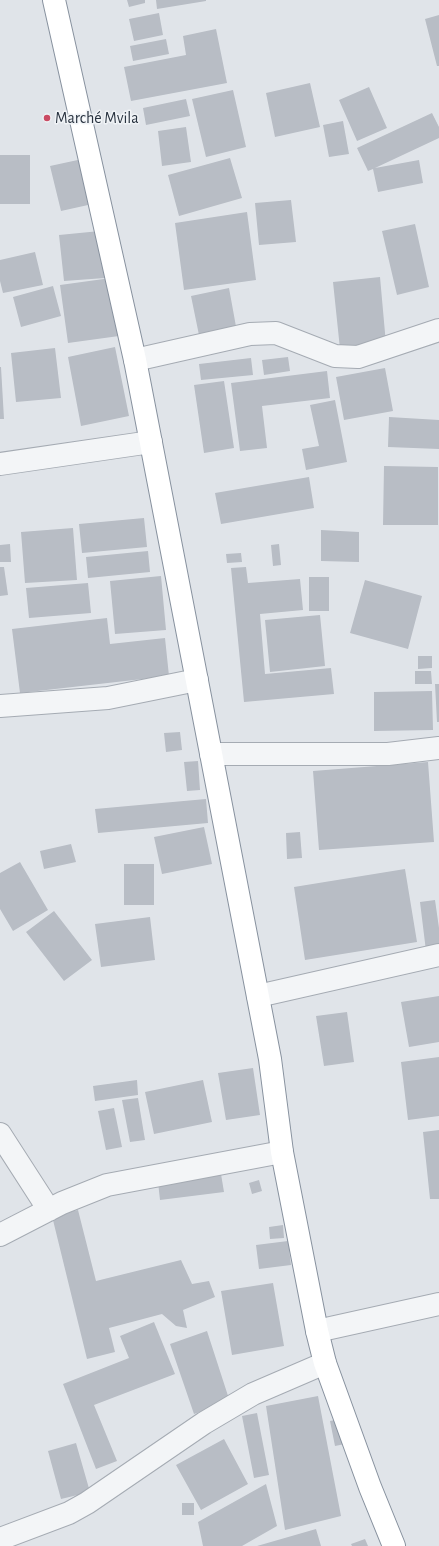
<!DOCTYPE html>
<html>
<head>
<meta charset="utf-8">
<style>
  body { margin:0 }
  canvas { display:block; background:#e0e4e9 }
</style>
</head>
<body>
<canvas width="439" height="1546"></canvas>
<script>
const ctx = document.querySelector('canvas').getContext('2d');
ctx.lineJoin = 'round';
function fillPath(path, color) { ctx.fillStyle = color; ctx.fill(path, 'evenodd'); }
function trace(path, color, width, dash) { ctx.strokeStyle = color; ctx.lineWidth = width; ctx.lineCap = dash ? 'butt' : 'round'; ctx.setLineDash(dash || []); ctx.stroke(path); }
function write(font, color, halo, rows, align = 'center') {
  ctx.font = font + ' "Alegreya Sans",sans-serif'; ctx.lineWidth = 3; ctx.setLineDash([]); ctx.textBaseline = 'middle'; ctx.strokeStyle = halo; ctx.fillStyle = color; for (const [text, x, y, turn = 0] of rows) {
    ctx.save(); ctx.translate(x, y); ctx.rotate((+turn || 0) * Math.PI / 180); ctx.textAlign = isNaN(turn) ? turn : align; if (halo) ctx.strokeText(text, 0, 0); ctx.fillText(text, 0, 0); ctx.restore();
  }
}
fillPath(new Path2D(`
  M127 0H145V3L129 7Z
  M156 0H206V1L157 9Z
  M159 13 163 35 134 41 129 19Z
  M439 15V66H437L425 19Z
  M216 29 227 83 131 101 124 67 186 55 183 36Z
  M166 39 169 54 133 61 130 46Z
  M310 83 320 127 275 137 266 93Z
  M369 87 387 128 357 141 339 100Z
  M233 90 246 147 206 157 192 99Z
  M186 99 190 116 146 125 143 108Z
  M432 113 439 127V138L375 168 419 160 423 183 378 192 373 169 368 171 357 148Z
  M343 121 349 154 329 157 323 125Z
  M186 127 191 162 162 166 158 131Z
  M0 155H30V204H0Z
  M87 158 97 203 61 211 50 166Z
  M230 158 242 198 179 216 168 175Z
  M291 200 296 242 259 245 255 203Z
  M247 212 256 280 184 290 175 223Z
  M415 224 429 287 397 295 382 231Z
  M100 231 105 278 64 281 59 235Z
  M35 252 43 285 3 293 0 281V260Z
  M380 277 386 344 340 349 333 282Z
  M111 278 119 336 68 343 60 285Z
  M53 286 61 316 21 327 13 297Z
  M229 288 237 332 200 340 191 296Z
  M115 347 129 416 81 426 68 357Z
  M55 348 61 398 16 402 11 353Z
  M288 357 290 371 264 375 262 360Z
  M251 358 253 375 201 380 199 364Z
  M0 367H1L4 419H0Z
  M385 368 393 411 344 420 336 377Z
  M327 371 330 398 262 406 267 448 240 451 231 383Z
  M224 381 234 448 204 453 194 385Z
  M335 400 347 462 306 470 302 449 319 446 310 405Z
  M389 417 439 420V449L388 447Z
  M384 466 438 467V525H383Z
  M309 477 314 508 221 524 215 493Z
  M144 518 147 547 82 553 79 524Z
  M73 528 77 580 25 583 21 532Z
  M321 530 359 532V562L321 561Z
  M10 544 11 562H0V545Z
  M279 544 281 565 273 566 271 545Z
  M148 551 150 572 88 578 86 557Z
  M241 553 242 562 227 563 226 554Z
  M0 567H4L8 595 0 596Z
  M246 567 248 583 300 579 303 610 260 614 265 674 331 668 334 694 244 702 231 568Z
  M161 576 166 630 115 634 110 581Z
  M309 577H329V611H309Z
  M365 580 422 596 408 649 350 633Z
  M88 583 91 613 29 618 26 588Z
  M320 615 325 666 270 672 265 620Z
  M107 618 110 644 165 638 169 676 20 693 12 629Z
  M418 656H432V668L418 669Z
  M415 671H431L432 684H415Z
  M435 684H439V722H437Z
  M432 691 433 730 374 731V692Z
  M180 732 182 750 166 752 164 733Z
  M198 761 200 790 187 791 184 762Z
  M428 762 434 842 319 850 313 771Z
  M206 799 208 823 98 833 95 809Z
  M204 827 212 864 162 874 154 837Z
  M300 832 302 858 287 859 286 833Z
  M71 844 76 862 44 869 40 851Z
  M20 862 48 910 13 931 0 909V873Z
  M124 864H154V905H124Z
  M405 869 417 942 305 960 294 887Z
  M435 900 439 928V950L426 951 420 902Z
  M54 911 92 960 64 981 26 932Z
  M150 917 155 960 101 967 95 924Z
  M439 996V1042L409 1047 401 1002Z
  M347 1012 354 1062 324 1066 316 1016Z
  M439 1057V1116L408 1120 401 1062Z
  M253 1068 260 1115 226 1120 218 1073Z
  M137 1080 138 1095 95 1101 93 1086Z
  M203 1080 212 1122 154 1134 145 1092Z
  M138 1098 145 1140 130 1142 122 1100Z
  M114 1108 122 1147 106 1150 98 1111Z
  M439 1130V1199H430L423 1132Z
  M221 1174 224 1192 160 1200 158 1182Z
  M259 1180 262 1191 252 1194 249 1183Z
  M78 1210 96 1281 181 1260 192 1284 209 1281 215 1297 183 1310 187 1328 176 1326 162 1314 109 1328 115 1352 87 1359 52 1216Z
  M283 1225 284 1238 270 1239 269 1227Z
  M288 1241 291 1265 259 1269 256 1245Z
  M273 1283 284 1346 232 1355 221 1291Z
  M154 1322 175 1374 94 1405 117 1461 96 1469 63 1384 129 1358 120 1336Z
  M207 1331 230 1402 194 1414 170 1344Z
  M318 1396 341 1516 285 1530 266 1406Z
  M257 1413 269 1475 254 1478 242 1416Z
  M340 1419 345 1444 335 1446 330 1421Z
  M224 1439 248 1484 201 1510 176 1465Z
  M76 1443 90 1492 61 1499 48 1451Z
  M266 1484 277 1526 242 1546H203L198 1522Z
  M182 1503H194V1515H182Z
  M316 1529 321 1546H257Z
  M365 1539 368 1546H352L351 1544Z`), '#b8bdc5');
const minor = new Path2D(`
  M135 360 250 334 276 333 335 356 358 357 439 330
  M0 464 151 442
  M0 706 108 698 197 680
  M211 754H388L439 748
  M258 996 439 955
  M0 1134 49 1210
  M0 1235 62 1203 107 1185 282 1152
  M317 1331 439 1304
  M0 1539 69 1513 87 1503 204 1423 253 1394 325 1363`);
const trunk = new Path2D(`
  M54 0 135 360 270 1059 282 1152 317 1331 325 1363 370 1487 394 1546`);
trace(minor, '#a5abb3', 24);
trace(trunk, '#88929f', 24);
trace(minor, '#f3f5f7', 22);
trace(trunk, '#fff', 22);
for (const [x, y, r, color] of [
  [47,118,4,"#ca4a63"]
]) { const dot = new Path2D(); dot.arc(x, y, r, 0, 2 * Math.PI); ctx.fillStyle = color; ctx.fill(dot); trace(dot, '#f0f3f6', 1.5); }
write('16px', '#293340', '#f0f3f6', [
  ["Marché Mvila",55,118]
], 'left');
</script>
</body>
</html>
